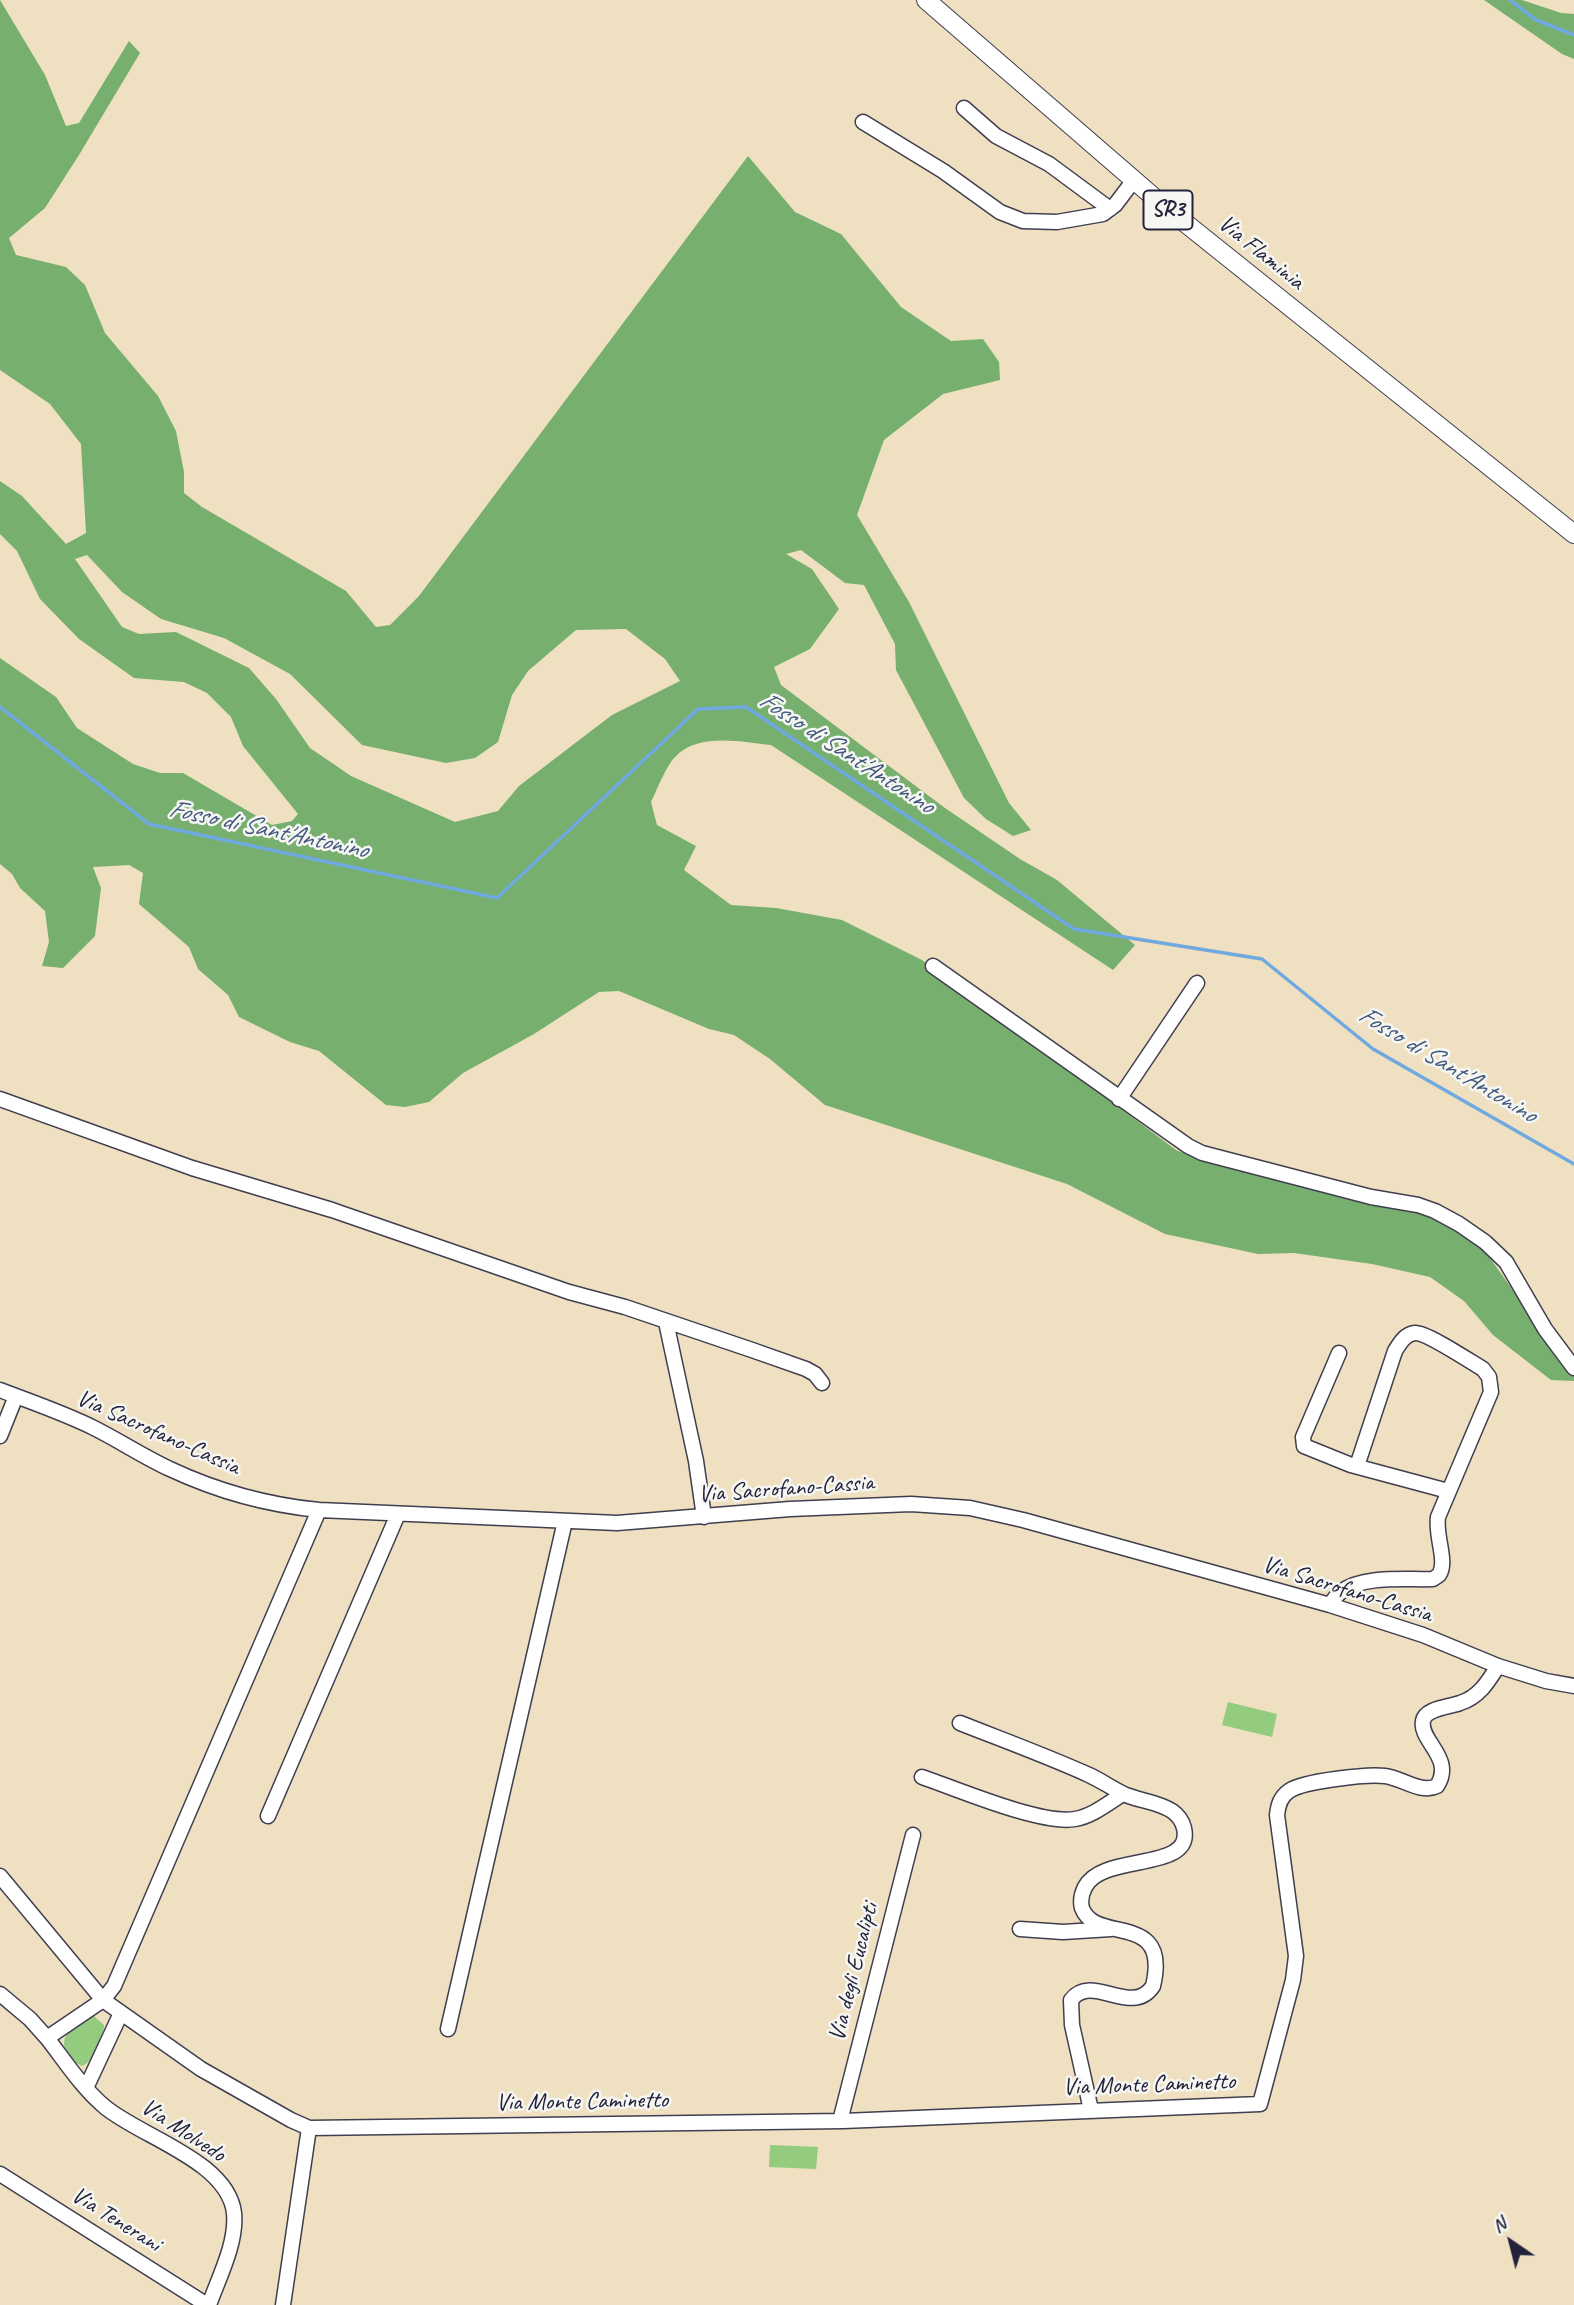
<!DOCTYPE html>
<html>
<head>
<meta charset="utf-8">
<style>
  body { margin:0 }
  #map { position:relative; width:1574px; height:2305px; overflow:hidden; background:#eee0c1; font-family:Caveat,sans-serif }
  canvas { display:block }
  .north { position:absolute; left:1476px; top:2207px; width:70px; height:70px; -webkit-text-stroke:5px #f6f6f2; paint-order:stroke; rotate:325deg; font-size:19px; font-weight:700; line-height:28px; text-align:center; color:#22223b }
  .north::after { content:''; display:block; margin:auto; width:24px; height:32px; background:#22223b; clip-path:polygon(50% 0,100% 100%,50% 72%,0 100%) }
</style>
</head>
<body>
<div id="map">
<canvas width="1574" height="2305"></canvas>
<div class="north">N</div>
</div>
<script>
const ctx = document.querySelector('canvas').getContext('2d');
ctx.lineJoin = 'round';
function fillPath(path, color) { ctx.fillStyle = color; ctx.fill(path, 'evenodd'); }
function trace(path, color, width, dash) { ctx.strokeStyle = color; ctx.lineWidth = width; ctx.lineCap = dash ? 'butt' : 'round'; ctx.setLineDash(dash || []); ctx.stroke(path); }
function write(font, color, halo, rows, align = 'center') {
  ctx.font = font + ' Caveat,sans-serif'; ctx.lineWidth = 5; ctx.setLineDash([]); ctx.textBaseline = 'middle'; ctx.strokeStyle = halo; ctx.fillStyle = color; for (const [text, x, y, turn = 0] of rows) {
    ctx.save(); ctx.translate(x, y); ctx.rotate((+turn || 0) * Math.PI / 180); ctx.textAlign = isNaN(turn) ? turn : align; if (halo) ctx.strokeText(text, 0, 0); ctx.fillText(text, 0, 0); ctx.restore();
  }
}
fillPath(new Path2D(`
  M1228 1702 1277 1714 1272 1737 1222 1725Z
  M91 2016H94L104 2025V2028C99 2041 96 2060 82 2066 76 2063 73 2061 69 2055 54 2036 77 2025 91 2016Z
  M770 2145 818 2147 816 2169 769 2167Z`), '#93cb7f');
fillPath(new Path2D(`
  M0 0 45 75 66 126 79 123 129 41 140 53 79 155 45 208 9 238 16 255 66 267 85 285 105 333 158 396 176 431 184 472V493L202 507 346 591 376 627 390 625 419 596 748 156 795 212 841 234 901 307 951 341 983 339 999 362 1000 380 943 394 884 440 857 515 909 602 1009 803 1031 830 1013 836 986 819 964 798 896 670 895 644 864 585 845 583 801 550 786 554 812 569 839 609 810 649 774 667 781 685 945 808 1020 859 1057 880 1135 945 1113 970 771 745C742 742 698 732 675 757 666 766 657 790 651 802L657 825 696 846 684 870 731 905 776 908 842 920 922 960 1176 1150 1201 1160 1437 1216 1480 1244 1574 1376V1381L1551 1380 1493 1335 1464 1301 1430 1277 1372 1264 1294 1253 1258 1254 1165 1234 1067 1184 825 1105 770 1059 734 1035 709 1029 619 991 599 992 534 1034 463 1073 429 1102 405 1107 386 1105 319 1051 290 1042 239 1017 228 995 198 969 189 947 139 904 143 873 129 865 93 867 101 888 95 936 63 968 42 966 49 942 45 911 20 888 12 874 0 864V658L56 697 77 728 133 764 160 773H183L272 825 292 821 298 814 243 746 231 717 207 693 184 682 134 678 79 639 40 599 17 551 0 534V481L22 496 66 544 86 533 81 444 50 404 0 370ZM87 555 122 592 161 619 224 638 290 674 362 745 446 763 475 758 498 742 512 695 528 671 576 630 626 629 665 659 680 681 612 715 519 786 498 811 455 822 351 776 310 748 276 699 249 668 176 632 139 634 122 627 75 559Z
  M1484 0H1522L1561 13 1574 14V59L1562 54Z`), '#76af6e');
trace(new Path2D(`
  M1510 0 1536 20 1574 35
  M0 707 149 824 497 898 698 709 746 707 1074 929 1262 959 1373 1049 1574 1164`), '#70a9df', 3.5);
const minor = new Path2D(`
  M964 108 996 136 1049 164 1110 209
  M863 122 943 171 1000 212 1023 221 1057 222 1103 214 1115 205 1134 180
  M933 966 1188 1146 1202 1153 1371 1197 1418 1205 1435 1211 1459 1224 1485 1242 1506 1262 1545 1329 1574 1368
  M0 1099 192 1168 332 1210 569 1292 625 1307 752 1350 806 1369 815 1374 822 1383
  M1119 1099 1197 983
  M666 1322 696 1461 704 1517
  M1339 1353 1303 1437 1304 1446 1351 1465 1448 1491
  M0 1390C31 1402 64 1413 94 1428 120 1441 144 1457 170 1469 217 1491 267 1505 319 1510L617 1523 790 1509 911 1504 970 1508 1023 1520 1330 1605 1423 1635 1498 1666 1546 1681 1574 1686
  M0 1436 16 1396
  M1330 1605C1333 1601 1336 1595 1341 1592 1362 1575 1406 1580 1433 1579L1439 1575C1448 1561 1435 1537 1438 1517L1491 1392 1489 1377 1483 1369C1471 1362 1426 1332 1415 1333 1405 1334 1400 1343 1395 1351L1357 1466
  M960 1723C1003 1740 1047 1756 1089 1775 1102 1781 1113 1789 1126 1795 1141 1801 1159 1802 1172 1811 1178 1815 1182 1820 1184 1828 1194 1873 1103 1852 1085 1887 1082 1893 1080 1901 1082 1908 1095 1945 1171 1910 1153 1986 1132 2018 1092 1972 1071 2000L1072 2025 1091 2110
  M922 1777C957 1789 1041 1825 1075 1819 1093 1816 1108 1803 1123 1794
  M268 1816 398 1514
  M0 1876 103 2000 201 2069 291 2120 309 2128 843 2121 1260 2104 1293 1980 1296 1956 1277 1815C1278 1806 1280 1797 1289 1791 1303 1781 1367 1774 1385 1776 1402 1778 1421 1794 1437 1786 1455 1758 1419 1741 1423 1721 1425 1708 1450 1707 1460 1703 1479 1697 1488 1682 1498 1666
  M1020 1929 1063 1932 1111 1929
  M0 1994 30 2019 47 2038
  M448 2029 565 1521
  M86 2088 121 2013
  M840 2121 913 1835
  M0 2174 207 2305
  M209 2305C219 2277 237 2243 234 2213 228 2161 141 2137 105 2107 82 2088 65 2061 47 2038L103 2000 114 1986 319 1510
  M283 2305 309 2128`);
const major = new Path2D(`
  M926 0 1164 206 1574 534`);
trace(minor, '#413e4f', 17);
trace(major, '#413e4f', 20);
trace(minor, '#fff', 14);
trace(major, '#fff', 18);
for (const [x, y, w] of [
  [1168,210,49]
]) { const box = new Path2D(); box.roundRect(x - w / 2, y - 19.5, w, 39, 5); ctx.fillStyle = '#f6f6f2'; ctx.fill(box); trace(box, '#22223b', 2); }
write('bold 23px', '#22223b', null, [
  ["SR3",1168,210]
]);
write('24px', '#22223b', '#f6f6f2', [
  ["Via Flaminia",1261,253,39],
  ["Via Sacrofano-Cassia",158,1433,24],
  ["Via Sacrofano-Cassia",786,1489,-4],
  ["Via Sacrofano-Cassia",1347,1590,17],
  ["Via degli Eucalipti",854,1972,-76],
  ["Via Monte Caminetto",1149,2085,-2],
  ["Via Monte Caminetto",582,2102,-1],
  ["Via Molvedo",183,2131,33],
  ["Via Tenerani",116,2220,32]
]);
write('italic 26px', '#41587d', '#f6f6f2', [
  ["Fosso di Sant'Antonino",846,753,33],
  ["Fosso di Sant'Antonino",268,830,12],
  ["Fosso di Sant'Antonino",1447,1065,31]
]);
</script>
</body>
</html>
